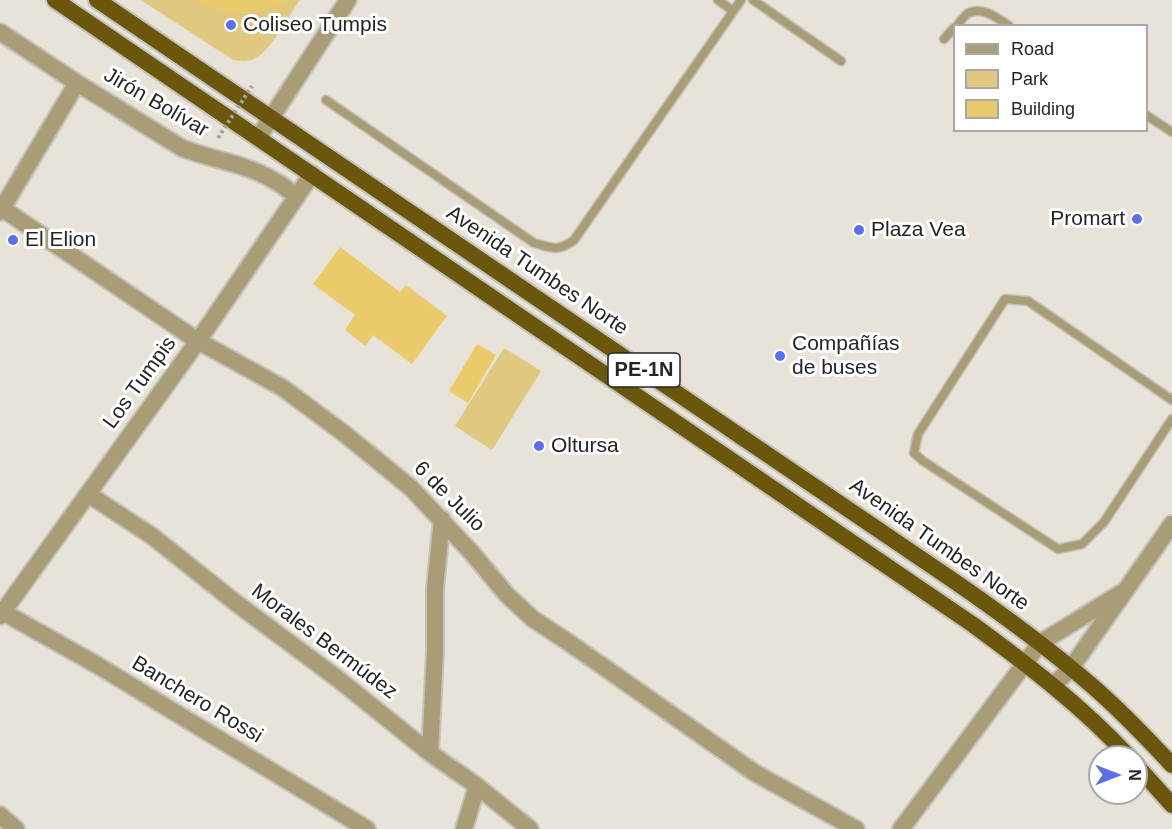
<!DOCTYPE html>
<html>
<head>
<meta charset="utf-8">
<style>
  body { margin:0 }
  #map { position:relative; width:1172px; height:829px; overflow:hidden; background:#e7e3d9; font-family:Helvetica,sans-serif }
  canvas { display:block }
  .legend { position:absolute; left:953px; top:24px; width:195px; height:108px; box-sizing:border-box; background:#fff; border:2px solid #a9a8a7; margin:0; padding:8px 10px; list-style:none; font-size:18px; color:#272522 }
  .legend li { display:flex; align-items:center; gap:12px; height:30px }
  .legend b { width:30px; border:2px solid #a9a8a7 }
  .north { position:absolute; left:1088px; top:745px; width:60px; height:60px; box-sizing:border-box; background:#fff; border:2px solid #a9a8a7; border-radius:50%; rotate:90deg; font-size:16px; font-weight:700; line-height:24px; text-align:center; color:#272522 }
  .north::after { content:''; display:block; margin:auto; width:21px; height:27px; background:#5970e7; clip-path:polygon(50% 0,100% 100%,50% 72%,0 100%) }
</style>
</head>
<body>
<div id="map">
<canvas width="1172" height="829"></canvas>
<ul class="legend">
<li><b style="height:8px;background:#a99d77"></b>Road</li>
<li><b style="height:16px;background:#e0c881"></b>Park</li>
<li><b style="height:16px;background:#eaca6b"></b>Building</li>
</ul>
<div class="north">N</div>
</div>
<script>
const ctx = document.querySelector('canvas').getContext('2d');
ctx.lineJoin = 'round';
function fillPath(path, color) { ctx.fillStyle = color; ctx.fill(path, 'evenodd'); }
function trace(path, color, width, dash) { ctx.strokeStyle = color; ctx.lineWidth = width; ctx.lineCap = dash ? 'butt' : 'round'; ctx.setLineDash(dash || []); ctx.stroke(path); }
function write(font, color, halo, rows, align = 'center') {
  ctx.font = font + ' Helvetica,sans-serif'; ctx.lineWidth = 6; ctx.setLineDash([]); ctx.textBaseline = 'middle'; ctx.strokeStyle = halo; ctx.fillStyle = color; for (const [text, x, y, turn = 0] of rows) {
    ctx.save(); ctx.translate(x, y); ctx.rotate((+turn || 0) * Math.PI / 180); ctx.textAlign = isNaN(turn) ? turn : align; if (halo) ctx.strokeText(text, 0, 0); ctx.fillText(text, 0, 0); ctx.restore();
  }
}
fillPath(new Path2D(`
  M141 0H300C290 14 271 50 256 58 249 62 241 61 233 60Z
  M504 348 541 371 492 450 455 426Z`), '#e0c881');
fillPath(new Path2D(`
  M194 0H287L283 3 263 11 241 14 219 11 198 3Z
  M340 247 400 292 406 285 447 316 412 364 373 335 365 346 345 330 355 315 313 284Z
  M477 344 496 355 468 403 449 391Z`), '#eaca6b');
const service = new Path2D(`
  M718 0 733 11
  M753 0 841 61
  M957 26C960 22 964 16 967 14 981 5 998 18 1009 26
  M944 39 954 28
  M326 100 534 243C552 248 558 252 574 240L741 0
  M1146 115 1172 132
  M1172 400 1028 301 1005 299 918 434 914 453 923 461 1058 549 1082 544 1104 522 1172 419`);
const minor = new Path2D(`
  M0 32 77 83 182 148C212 160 245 163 273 180 282 184 289 191 297 197
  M258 138 348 0
  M0 207 198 341 283 388 346 435 411 488 472 553 507 595 533 619 568 642 755 773 856 829
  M0 212 77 83
  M88 494 152 536 236 603 338 679 430 753 477 786 530 829
  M3 612 97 665 367 829
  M0 616 198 341 312 174
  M1053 686 1071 668 1172 524
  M430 753 435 652V588L442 519
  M0 815 16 829
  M464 829 477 786
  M901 829 1040 643 1126 590`);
const trunk = new Path2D(`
  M55 0 972 624C1028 665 1082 706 1129 757
  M97 0 951 579C999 612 1046 646 1090 684 1119 709 1146 737 1172 765
  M1136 765 1172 805`);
trace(service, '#c4c1b8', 11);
trace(minor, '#c4c1b8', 20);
trace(trunk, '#c4c1b8', 20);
trace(service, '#a99d77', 8);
trace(minor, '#a99d77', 16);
trace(trunk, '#6b560e', 16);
trace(new Path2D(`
  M218 138 252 86`), '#a5a29a', 4, [3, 3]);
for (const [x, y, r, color] of [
  [231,25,6,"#5970e7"],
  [1137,219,6,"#5970e7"],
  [859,230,6,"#5970e7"],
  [13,240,6,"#5970e7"],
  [780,356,6,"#5970e7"],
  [539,446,6,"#5970e7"]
]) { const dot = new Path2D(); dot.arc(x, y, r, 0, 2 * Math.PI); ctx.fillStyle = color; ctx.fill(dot); trace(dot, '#fff', 2); }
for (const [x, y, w] of [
  [644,370,72]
]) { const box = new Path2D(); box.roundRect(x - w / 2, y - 17, w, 34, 4.5); ctx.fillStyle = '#fff'; ctx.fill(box); trace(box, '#272522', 1.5); }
write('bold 20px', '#272522', null, [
  ["PE-1N",644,370]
]);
write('21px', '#272522', '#fff', [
  ["Coliseo Tumpis",243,25],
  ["Promart",1125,219,"right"],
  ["Plaza Vea",871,230],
  ["El Elion",25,240],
  ["Compañías",792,344],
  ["de buses",792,368],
  ["Oltursa",551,446]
], 'left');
write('21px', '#272522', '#fff', [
  ["Jirón Bolívar",156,103,30],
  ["Avenida Tumbes Norte",537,271,34],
  ["Los Tumpis",140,383,-54],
  ["6 de Julio",449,497,45],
  ["Avenida Tumbes Norte",939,545,35],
  ["Morales Bermúdez",324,642,37],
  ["Banchero Rossi",197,700,31]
]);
</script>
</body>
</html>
